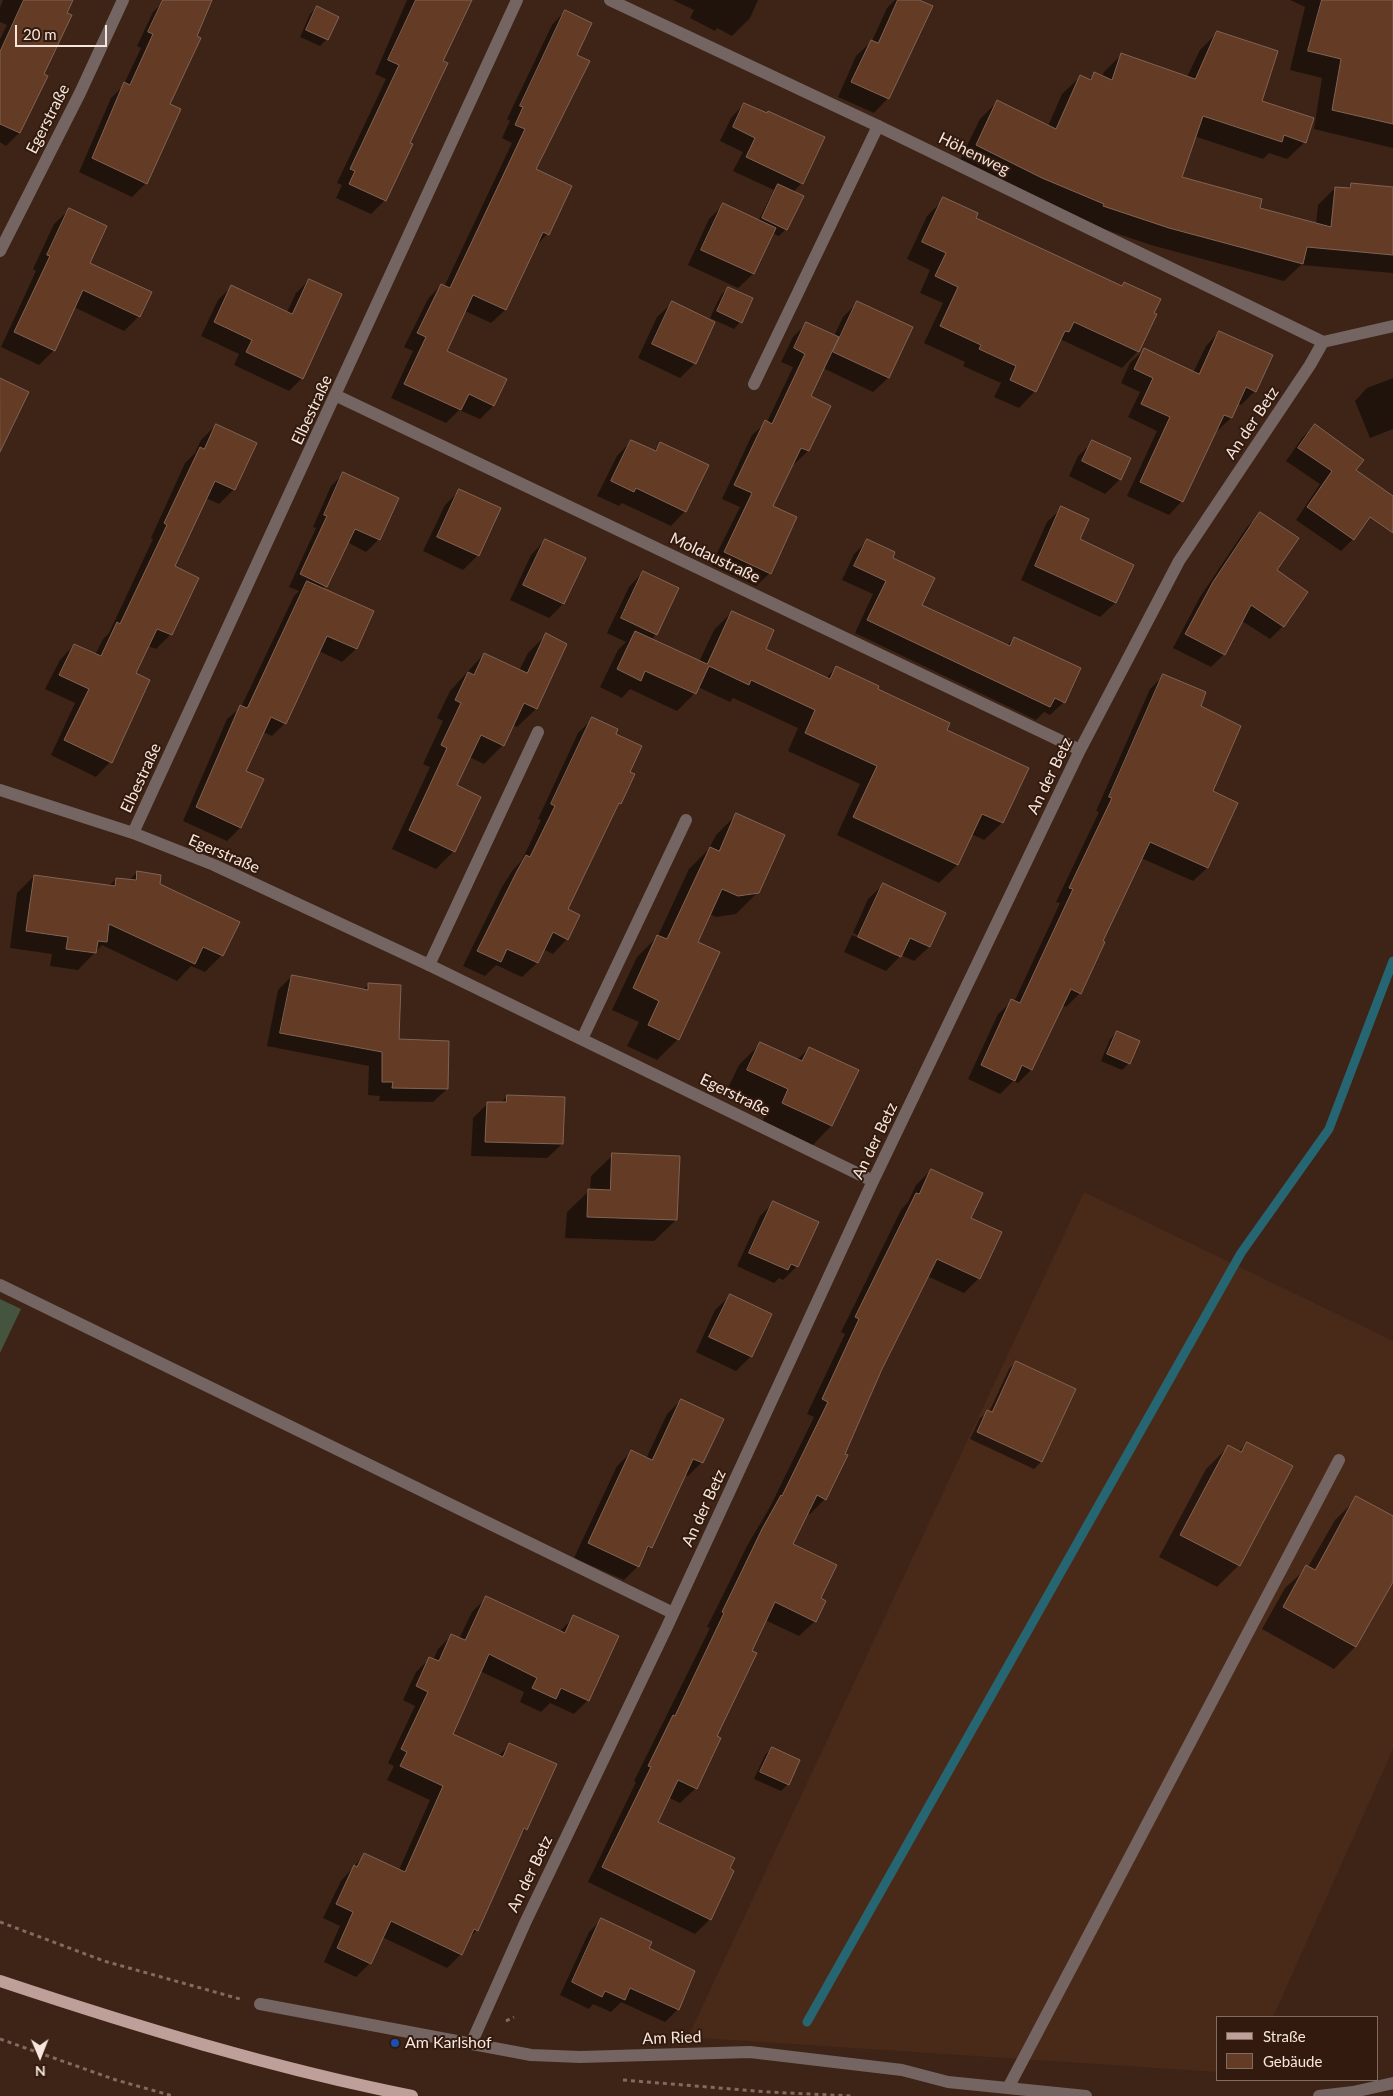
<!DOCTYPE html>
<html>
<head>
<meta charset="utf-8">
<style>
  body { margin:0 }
  #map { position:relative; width:1393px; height:2096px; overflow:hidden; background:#3d2417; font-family:Lato,sans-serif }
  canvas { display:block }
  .legend { position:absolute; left:1216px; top:2016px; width:162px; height:65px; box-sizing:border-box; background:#321a0e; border:1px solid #816c61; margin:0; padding:6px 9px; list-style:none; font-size:15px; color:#f7e6dd }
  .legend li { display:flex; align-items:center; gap:10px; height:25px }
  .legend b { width:25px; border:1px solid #816c61 }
  .north { position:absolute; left:15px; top:2031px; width:50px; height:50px; -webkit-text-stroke:4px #321a0e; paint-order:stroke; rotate:179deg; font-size:14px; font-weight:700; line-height:20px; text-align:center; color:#f7e6dd }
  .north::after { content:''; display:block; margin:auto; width:18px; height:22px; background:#f7e6dd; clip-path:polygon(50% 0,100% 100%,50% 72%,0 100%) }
  .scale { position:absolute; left:15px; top:25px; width:92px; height:22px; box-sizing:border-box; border:2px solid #f7e6dd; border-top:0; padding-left:6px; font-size:15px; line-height:18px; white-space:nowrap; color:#f7e6dd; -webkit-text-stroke:4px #321a0e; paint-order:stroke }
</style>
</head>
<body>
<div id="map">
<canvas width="1393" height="2096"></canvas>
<ul class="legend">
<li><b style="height:6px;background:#be9f9a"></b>Straße</li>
<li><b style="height:14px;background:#643b25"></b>Gebäude</li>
</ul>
<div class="north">N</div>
<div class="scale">20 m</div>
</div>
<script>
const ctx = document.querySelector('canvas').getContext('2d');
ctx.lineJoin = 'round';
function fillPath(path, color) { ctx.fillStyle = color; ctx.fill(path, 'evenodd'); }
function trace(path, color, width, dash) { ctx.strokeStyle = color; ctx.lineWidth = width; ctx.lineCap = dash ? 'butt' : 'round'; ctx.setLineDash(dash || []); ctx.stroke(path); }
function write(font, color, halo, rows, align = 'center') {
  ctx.font = font + ' Lato,sans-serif'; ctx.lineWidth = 4; ctx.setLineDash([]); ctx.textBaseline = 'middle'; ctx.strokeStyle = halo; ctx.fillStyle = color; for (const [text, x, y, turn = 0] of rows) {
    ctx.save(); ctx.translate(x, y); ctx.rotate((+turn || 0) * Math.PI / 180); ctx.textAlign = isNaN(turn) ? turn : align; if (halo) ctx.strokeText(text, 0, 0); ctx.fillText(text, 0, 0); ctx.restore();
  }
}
fillPath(new Path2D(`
  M1084 1192 1393 1341V1749L1273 2017H1217V2072L688 2037Z`), '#492a19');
fillPath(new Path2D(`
  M0 1299 21 1309 0 1353Z`), '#44543e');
fillPath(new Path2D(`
  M3 0H71L19 133 6 146 0 142V39L7 25 0 22V8Z
  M165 0H212L168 104 146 183 132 197 79 172 111 98 123 86 141 48 137 46 153 12Z
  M407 0H471L442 61 385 200 371 214 336 198 342 185 337 183 386 79 375 74Z
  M673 0H758L750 18 732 36 717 28 715 31 690 18 694 10Z
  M895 0H916L888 98 874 113 838 97 856 56 872 41 887 8Z
  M1290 0H1393V148L1314 129 1322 78 1290 70 1305 7Z
  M317 7 327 39 320 46 300 37 310 14Z
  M565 11 575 55 535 169 570 186 547 234 534 248 505 310 491 323 465 311 445 352 493 406 480 419 459 410 446 423 391 398 413 351 404 347 428 299 441 285 444 287 512 143 502 138 510 121 507 119 552 25Z
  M1218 32 1260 101 1305 142 1287 159 1269 153 1263 159 1194 136 1180 178 1258 209 1316 224 1318 205 1335 188 1346 189 1351 184 1393 188V273L1301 265 1284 281 1151 245 1086 223 959 162 980 119 997 102 1048 126 1062 94 1080 77 1088 80 1095 74 1102 77 1104 72 1121 55 1187 77 1200 50Z
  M744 104 802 183 793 192 786 229 779 236 772 233 753 274 738 288 688 265 709 219 723 205 758 221 774 190 733 171 743 152 720 141 731 118Z
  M944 199 974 218 1121 287 1124 283 1138 351 1122 368 1060 339 1035 391 1019 408 994 397 1001 383 963 366 965 362 924 343 943 303 920 293 930 270 907 259 927 216Z
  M69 210 88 263 139 316 124 331 74 307 54 350 39 365 1 347 36 271 33 269 54 224Z
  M309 280 302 378 289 391 234 365 239 354 201 336 218 300 231 287 287 312 296 293Z
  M728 288 740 322 734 329 710 318 721 295Z
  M672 303 695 363 680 378 638 358 657 317Z
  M857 303 911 328 888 378 873 392 823 368 809 397 829 407 808 451 794 464 792 463 772 507 770 573 756 586 711 565 740 507 722 499 752 435 767 422 793 367 781 362 793 337 806 324 834 336 843 317Z
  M1219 332 1255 391 1241 405 1238 403 1231 418 1217 431 1215 430 1182 501 1169 515 1127 496 1157 431 1128 417 1140 392 1121 383 1130 363 1144 350 1193 373 1206 346Z
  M1393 378V429L1370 438 1355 401 1367 388Z
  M216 425 234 489 219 504 206 498 173 567 197 578 170 635 156 649 148 646 135 674 110 762 96 777 51 755 75 703 45 689 60 660 74 645 95 655 103 639 109 633 153 539 151 538 185 463 195 453 201 440Z
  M1315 426 1354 471 1353 539 1341 551 1296 520 1320 484 1286 461 1302 438Z
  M631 441 653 451 661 444 685 511 671 526 622 503 619 506 597 496 617 456Z
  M1093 442 1120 479 1105 494 1069 476 1078 456Z
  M343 474 398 499 379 539 366 552 347 542 323 589 373 612 356 649 342 662 319 651 285 723 272 736 263 732 244 772 262 780 240 828 227 841 183 821 227 719 241 707 294 596 299 591 289 587 316 528 313 527 331 486Z
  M459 491 478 555 463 570 423 551 445 505Z
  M1062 508 1078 540 1132 566 1115 603 1100 617 1021 580 1047 522Z
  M1260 514 1275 571 1283 626 1270 639 1242 621 1224 654 1211 667 1173 648 1200 597 1247 527Z
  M545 540 563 604 549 618 510 600 531 555Z
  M867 541 891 558 920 605 1007 646 1014 638 1064 702 1050 715 1044 712 1036 720 855 633 873 594 842 580 854 554Z
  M643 572 656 634 651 640 699 662 714 630 732 612 764 650 826 678 836 668 946 730 1027 768 1002 823 984 840 971 834 957 865 939 883 837 835 860 784 788 751 798 728 733 698 730 702 698 687 695 693 677 711 630 689 622 698 600 687 618 650 626 642 607 633 629 587Z
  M546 635 566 644 536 709 517 727 512 725 503 745 484 764 469 757 455 786 454 851 436 869 392 849 430 767 423 764 443 721 437 718 450 691 484 654 519 671 528 653Z
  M1164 675 1199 707 1212 792 1237 803 1207 868 1193 881 1141 858 1101 942 1080 993 1066 1007 1062 1005 1031 1070 1018 1083 1013 1081 1000 1094 968 1079 998 1014 1012 1001 1014 1002 1060 903 1056 902 1099 812 1096 811 1150 689Z
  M592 719 614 735 628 772 633 775 567 910V939L553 954 543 949 537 963 522 977 496 965 485 976 463 966 502 887 512 871 522 860 541 820 538 819 578 733Z
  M737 814 758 892 736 914 716 917 709 914 697 943 678 1039 657 1060 627 1046 639 1022 612 1010 637 957 658 936 689 869 709 849 716 835Z
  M137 872 158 885 222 955 205 972 191 966 177 981 102 945 78 970 50 966 52 954 10 948 17 893 34 876 108 887 116 879 129 881Z
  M883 885 944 913 929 947 914 961 901 955 886 971 844 952 852 935 896 956V953L853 933 868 899Z
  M292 976 363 990 369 984 397 1040 447 1089 433 1102 379 1101 380 1096 368 1095 369 1066 267 1046 278 990Z
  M1117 1032 1129 1063 1122 1070 1101 1061 1110 1039Z
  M761 1043 797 1060 809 1048 831 1126 810 1148 761 1125 767 1111 726 1092 739 1065Z
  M507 1096 562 1144 547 1158 471 1156 473 1118 487 1104H500Z
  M613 1155 676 1220 654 1241 565 1238 567 1212 590 1190 591 1176Z
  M931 1170 970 1219 979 1278 964 1293 927 1276 881 1369 825 1499 810 1514 807 1513 791 1545 819 1599 815 1621 799 1636 765 1620 750 1651 696 1788 680 1803 668 1797 656 1822 710 1919 695 1934 588 1882 636 1782 634 1781 710 1628 707 1627 723 1595 747 1546 770 1507 814 1417 807 1414 845 1334 841 1332 901 1210 908 1202 916 1185Z
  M773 1203 797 1266 783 1280 779 1278 774 1283 737 1266 760 1216Z
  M730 1296 751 1356 736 1371 696 1352 715 1310Z
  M1016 1362 1041 1462 1034 1469 970 1439 980 1418 989 1412 1009 1369Z
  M681 1400 702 1462 688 1476 684 1475 650 1547 643 1554 638 1566 624 1580 574 1558 617 1466 631 1452 646 1459 667 1414Z
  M1247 1443 1291 1466 1239 1565 1217 1587 1159 1557 1206 1469 1228 1447 1238 1452Z
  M1357 1498 1393 1518V1579L1355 1647 1334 1669 1262 1629 1285 1588 1308 1567 1335 1520Z
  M486 1598 559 1632 574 1617 588 1700 574 1714 550 1703 541 1712 520 1702 524 1692 480 1671 451 1734 498 1756 510 1745 526 1829 519 1836 477 1930 467 1940 461 1954 447 1968 382 1937 370 1963 356 1977 324 1962 340 1926 323 1918 341 1881 365 1854 399 1870 430 1800 387 1780 394 1766 388 1763 415 1706 403 1700 416 1672 430 1658 433 1660 438 1649 452 1635 459 1639 472 1612Z
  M772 1748 799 1761 788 1784 781 1791 754 1779 765 1755Z
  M602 1919 647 1949 678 2009 665 2022 621 2002 611 2012 593 2004 589 2009 560 1995 589 1932Z`), '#0007');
trace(new Path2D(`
  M807 2022 1241 1253 1329 1129 1393 961`), '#266672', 9);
const building = new Path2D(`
  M24 0H73L67 13 72 15 44 74 48 76 20 133 0 124V52Z
  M163 0H212L197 36 201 38 170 104 181 109 147 184 92 158 124 82 130 85 153 34 148 32Z
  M416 0H472L443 61 448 63 410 143 413 144 386 201 349 184 355 171 350 169 399 65 388 60Z
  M898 0H919L933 6 889 99 851 82 871 40 878 43Z
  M1322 0H1393V124L1332 110 1341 59 1308 51Z
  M317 6 339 17 328 40 306 30Z
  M565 10 592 23 577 55 590 61 536 169 572 186 549 235 543 232 506 310 473 295 447 351 507 379 494 406 469 394 461 410 404 384 426 337 417 333 441 284 450 288 525 129 515 125 523 107 520 106Z
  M1217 31 1278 51 1262 101 1314 118 1306 143 1284 135 1282 142 1203 116 1182 177 1262 199 1260 208 1331 227 1335 187 1350 188 1351 183 1393 187V255L1307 247 1303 264 1169 228 1103 206 1104 204 1042 178 976 145 997 100 1056 129 1080 75 1091 80 1094 72 1112 80 1121 53 1195 79Z
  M744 103 767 113 768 111 825 137 803 184 746 157 755 138 733 127Z
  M778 184 804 196 787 230 762 218Z
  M943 197 978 213 976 218 1122 286 1124 282 1161 299 1154 313 1157 314 1139 352 1074 322 1069 332 1065 331 1036 392 1010 380 1016 366 979 349 981 345 940 326 958 287 935 276 946 253 922 242Z
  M723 203 776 228 754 274 701 250Z
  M69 208 107 226 90 263 152 292 140 317 83 290 55 351 14 332 50 256 47 255Z
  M309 279 342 294 303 379 246 352 252 340 214 322 231 285 292 314Z
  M728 287 753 298 742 323 717 311Z
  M672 301 715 322 696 364 652 344Z
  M857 301 913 327 889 378 833 352Z
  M806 322 839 337 811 396 831 406 809 451 801 448 773 506 797 517 771 574 724 552 752 493 734 485 765 420 772 424 805 354 794 348Z
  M1219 331 1273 355 1256 392 1246 387 1232 418 1224 415 1183 502 1140 482 1170 417 1141 404 1153 378 1134 369 1144 348 1199 374Z
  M0 378 29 392 0 452Z
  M216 424 257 443 235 490 215 481 175 566 199 578 172 635 157 629 136 673 150 680 112 763 64 740 89 689 59 675 74 644 101 656 117 622 120 624 167 525 164 523 200 447 204 449Z
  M1315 424 1364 460 1356 470 1393 496V533L1370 517 1354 540 1307 507 1332 471 1298 448Z
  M631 440 656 451 660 442 709 465 686 512 636 488 634 492 611 481Z
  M1092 440 1131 458 1121 480 1082 461Z
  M343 472 399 498 380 540 355 529 327 587 300 574 327 516 324 515Z
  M459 489 501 508 479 556 437 537Z
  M1061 506 1089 519 1080 539 1134 565 1116 603 1035 566Z
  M1260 512 1299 538 1277 570 1308 592 1284 627 1251 605 1225 655 1185 634 1213 582Z
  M545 539 586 558 564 604 523 585Z
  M867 539 895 552 893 558 935 578 922 605 1010 646 1014 637 1081 668 1065 703 1055 698 1050 707 867 620 886 581 854 566Z
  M643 571 679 588 657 635 621 618Z
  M307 581 374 611 357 649 327 636 286 724 271 717 246 771 264 779 241 828 196 807 240 705 247 708Z
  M732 611 774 630 766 649 830 679 836 666 879 686 878 689 950 723 947 730 1029 768 1003 823 982 814 958 865 853 817 877 766 805 733 815 710 751 680 749 685 709 666 696 694 645 671 641 681 617 669 635 631 707 664Z
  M546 633 567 644 537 709 524 703 504 746 481 735 457 785 481 797 455 852 409 830 447 748 441 745 461 703 455 700 468 672 474 675 484 653 527 673Z
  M1163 674 1206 692 1201 706 1241 726 1213 791 1238 803 1208 868 1150 842 1103 941 1105 942 1081 994 1071 989 1032 1070 1022 1065 1015 1081 981 1065 1011 999 1020 1003 1073 889 1069 888 1112 798 1109 797Z
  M592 717 618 729 616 734 642 746 630 772 635 774 621 804 619 803 568 909 580 915 568 940 553 932 538 963 507 949 501 962 477 951 517 871 526 855 530 857 555 806 551 804Z
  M736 813 785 835 759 893 738 896 722 889 698 942 720 952 679 1040 648 1025 659 1001 633 988 657 935 667 939 710 847 719 851Z
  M137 871 161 875 160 884 240 922 223 956 203 947 195 964 109 924 107 942 98 941 96 953 66 949 68 937 26 931 34 875 115 886 116 878 136 880Z
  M883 883 946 913 930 947 910 938 901 957 858 937Z
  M292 975 368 990V983L401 985 399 1039 449 1041 448 1089 392 1088 393 1082H382V1052L280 1033Z
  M1117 1031 1140 1041 1130 1064 1107 1054Z
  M760 1042 802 1061 809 1047 859 1070 832 1126 782 1103 788 1089 747 1070Z
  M507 1095 565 1097 563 1144 485 1142 487 1102H506Z
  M612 1153 680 1156 677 1220 587 1217 588 1189 610 1190Z
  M931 1169 983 1193 971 1218 1002 1232 980 1279 937 1259 882 1369 845 1454 848 1455 826 1500 817 1495 793 1544 837 1565 821 1598 826 1601 816 1622 775 1602 752 1651 757 1653 717 1736 721 1738 697 1789 678 1780 658 1822 735 1858 730 1868 734 1871 711 1920 602 1867 651 1767 648 1766 673 1715 675 1716 724 1613 722 1612 738 1579 762 1529 781 1495 782 1496 828 1402 822 1399 859 1319 855 1317 916 1193 919 1194Z
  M773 1201 819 1222 798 1267 791 1264 788 1270 749 1253Z
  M730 1294 772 1314 752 1357 709 1337Z
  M1016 1361 1076 1389 1042 1462 977 1432 987 1410 992 1412Z
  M681 1399 724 1419 703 1463 693 1459 652 1548 648 1546 639 1567 588 1543 631 1450 652 1460Z
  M1247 1442 1293 1466 1240 1566 1180 1535 1228 1445 1241 1452Z
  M1356 1496 1393 1516V1582L1356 1647 1283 1607 1306 1565 1315 1570Z
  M486 1596 565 1633 573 1615 619 1636 589 1701 561 1688 556 1699 532 1688 537 1678 489 1654 453 1734 503 1757 509 1743 557 1764 527 1830 524 1828 478 1931 474 1929 462 1955 391 1921 371 1964 337 1948 353 1912 336 1904 354 1865 357 1867 364 1853 405 1872 443 1786 400 1766 407 1752 401 1749 428 1692 416 1686 429 1657 439 1661 451 1634 465 1640Z
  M772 1747 800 1760 789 1785 760 1772Z
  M601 1918 652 1942 649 1948 695 1971 679 2010 630 1988 625 2000 605 1991 602 1997 572 1982Z`);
fillPath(building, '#643b25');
trace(building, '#806354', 1);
trace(new Path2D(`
  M0 1922 104 1961 240 1999
  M506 2021 514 2017
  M0 2039 116 2080 173 2096
  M623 2080 768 2092 852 2096`), '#816b5f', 3, [4, 4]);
trace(new Path2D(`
  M754 384 878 126
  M429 965 538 732
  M582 1039 686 820
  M0 1285 673 1613
  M1008 2088 1339 1460`), '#746563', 12);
trace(new Path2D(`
  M610 0 878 126 1323 342
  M0 251 80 93 123 0
  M337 396 1080 750
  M0 790 133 833 214 865 429 965 873 1181
  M133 833 517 0
  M260 2004 531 2055 580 2057 750 2052 902 2070 948 2082 1086 2096
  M471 2044 525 1923 666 1629 873 1181 1080 750 1179 561 1310 365 1323 342 1393 326
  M1319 2096 1353 2092 1393 2083`), '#746563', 12);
trace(new Path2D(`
  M0 1981C135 2026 272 2068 412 2096`), '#be9f9a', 12);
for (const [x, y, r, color] of [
  [395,2043,5,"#1a4fb4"]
]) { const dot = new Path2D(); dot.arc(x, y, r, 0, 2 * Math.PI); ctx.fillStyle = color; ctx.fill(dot); trace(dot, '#321a0e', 2); }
write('16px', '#f7e6dd', '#321a0e', [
  ["Egerstraße",48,119,-63],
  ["Höhenweg",974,154,26],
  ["Elbestraße",312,410,-65],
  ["An der Betz",1252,423,-56],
  ["Moldaustraße",715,558,25],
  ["An der Betz",1050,776,-64],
  ["Elbestraße",141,778,-65],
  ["Egerstraße",224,854,23],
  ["Egerstraße",735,1095,26],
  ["An der Betz",875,1141,-64],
  ["An der Betz",704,1508,-65],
  ["An der Betz",530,1874,-64],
  ["Am Ried",672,2038,-2]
]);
write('16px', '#f7e6dd', '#321a0e', [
  ["Am Karlshof",405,2043]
], 'left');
</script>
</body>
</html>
